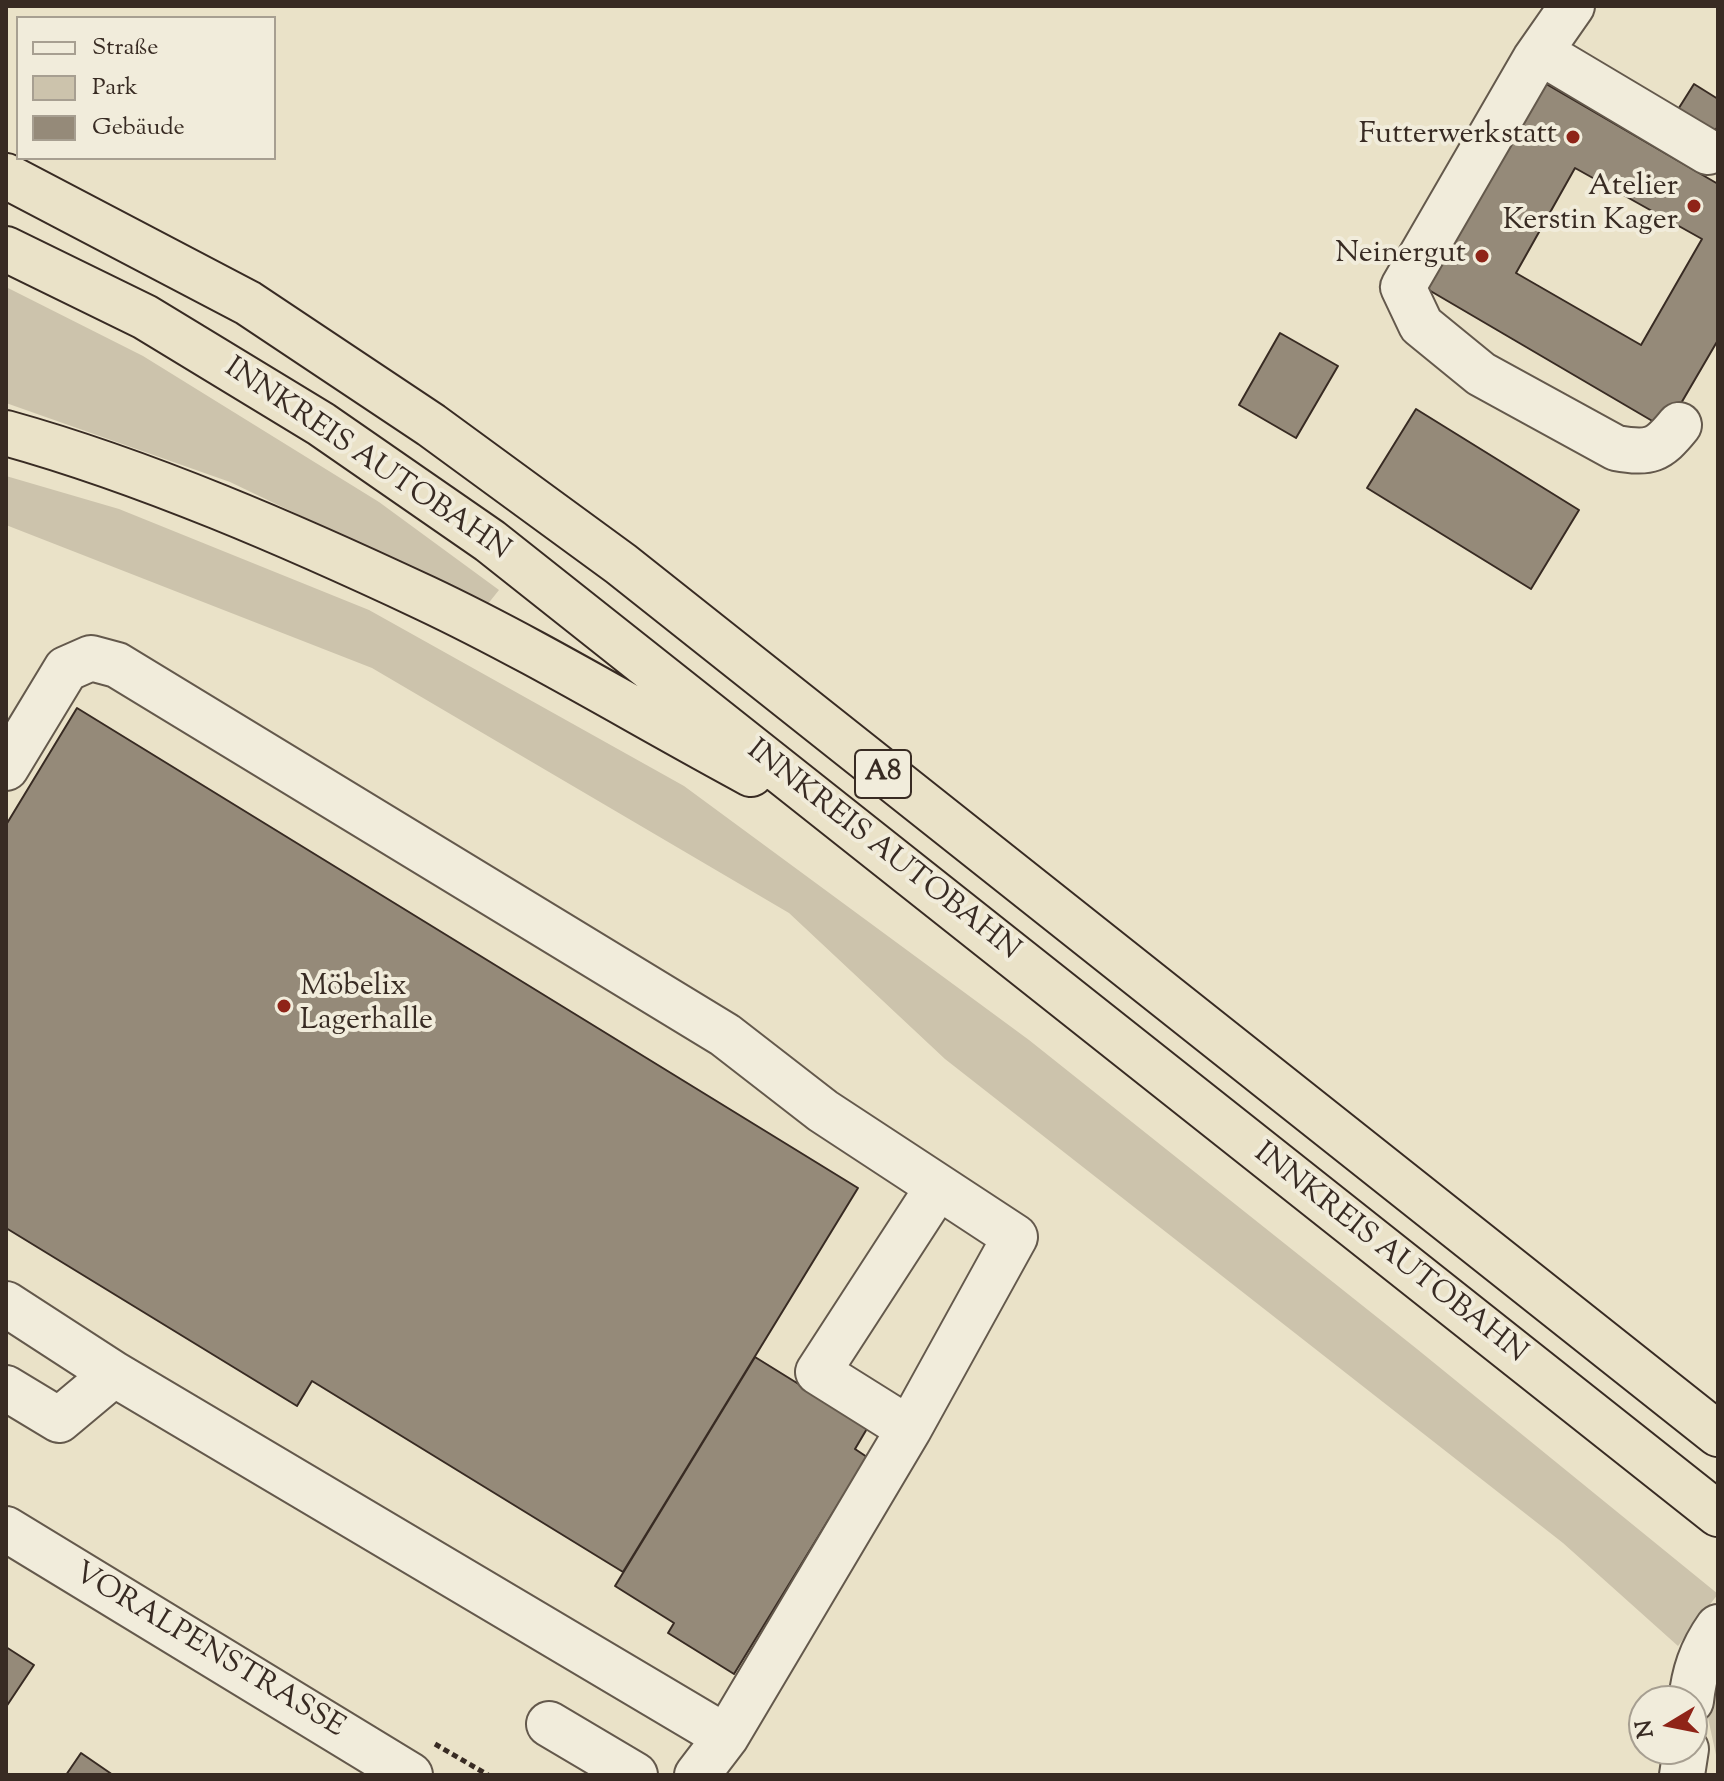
<!DOCTYPE html>
<html>
<head>
<meta charset="utf-8">
<style>
  body { margin:0 }
  #map { position:relative; width:1724px; height:1781px; overflow:hidden; background:#eae2c8; font-family:"Sorts Mill Goudy",serif }
  canvas { display:block }
  .frame { position:absolute; inset:0; border:8px solid #382b23; pointer-events:none }
  .legend { position:absolute; left:16px; top:16px; width:260px; height:144px; box-sizing:border-box; background:#f1ecdb; border:2px solid #a79f91; margin:0; padding:10px 14px; list-style:none; font-size:24px; color:#382b23 }
  .legend li { display:flex; align-items:center; gap:16px; height:40px }
  .legend b { width:40px; border:2px solid #a79f91 }
  .north { position:absolute; left:1628px; top:1685px; width:80px; height:80px; box-sizing:border-box; background:#f1ecdb; border:2px solid #a79f91; border-radius:50%; rotate:260deg; font-size:22px; font-weight:700; line-height:32px; text-align:center; color:#382b23 }
  .north::after { content:''; display:block; margin:auto; width:28px; height:36px; background:#8f2418; clip-path:polygon(50% 0,100% 100%,50% 72%,0 100%) }
</style>
</head>
<body>
<div id="map">
<canvas width="1724" height="1781"></canvas>
<div class="frame"></div>
<ul class="legend">
<li><b style="height:10px;background:#f1ecdb"></b>Straße</li>
<li><b style="height:22px;background:#ccc3ac"></b>Park</li>
<li><b style="height:22px;background:#958a79"></b>Gebäude</li>
</ul>
<div class="north">N</div>
</div>
<script>
const ctx = document.querySelector('canvas').getContext('2d');
ctx.lineJoin = 'round';
function fillPath(path, color) { ctx.fillStyle = color; ctx.fill(path, 'evenodd'); }
function trace(path, color, width, dash) { ctx.strokeStyle = color; ctx.lineWidth = width; ctx.lineCap = dash ? 'butt' : 'round'; ctx.setLineDash(dash || []); ctx.stroke(path); }
function write(font, color, halo, rows, align = 'center') {
  ctx.font = font + ' "Sorts Mill Goudy",serif'; ctx.lineWidth = 8; ctx.setLineDash([]); ctx.textBaseline = 'middle'; ctx.strokeStyle = halo; ctx.fillStyle = color; for (const [text, x, y, turn = 0] of rows) {
    ctx.save(); ctx.translate(x, y); ctx.rotate((+turn || 0) * Math.PI / 180); ctx.textAlign = isNaN(turn) ? turn : align; if (halo) ctx.strokeText(text, 0, 0); ctx.fillText(text, 0, 0); ctx.restore();
  }
}
fillPath(new Path2D(`
  M6 287 143 356 379 502 499 590 487 605 230 482 6 403Z
  M6 476 119 509 369 610 684 786 1029 1040 1417 1349 1718 1594 1678 1646 1563 1543 945 1059 789 913 372 668 6 525Z
  M1718 1666V1764L1708 1718Z`), '#ccc3ac');
const building = new Path2D(`
  M1541 81 1718 184V340L1666 429 1422 286ZM1575 168 1702 239 1641 345 1516 273Z
  M1694 84 1718 99V126L1713 134 1677 111Z
  M1280 333 1338 366 1296 438 1239 405Z
  M1416 409 1579 510 1531 589 1367 488Z
  M77 708 858 1188 623 1572 312 1381 297 1406 6 1228V825Z
  M755 1357 868 1427 855 1449 867 1457 734 1674 668 1633 674 1623 615 1586Z
  M6 1647 34 1665 6 1707Z
  M81 1753 113 1775H66Z`);
fillPath(building, '#958a79');
trace(building, '#382b23', 2);
const minor = new Path2D(`
  M1572 6 1535 59 1403 287 1421 325 1481 374 1616 448C1650 454 1658 451 1679 425
  M1540 52 1708 152
  M6 768 66 669 91 658 117 665 725 1035 823 1111 1015 1237 909 1429 726 1737 697 1775
  M6 1304 114 1374
  M6 1388 59 1420 114 1374 726 1737
  M909 1429 818 1372 938 1187
  M6 1529 410 1775
  M1691 1701C1694 1673 1701 1651 1718 1627
  M549 1724 635 1775
  M1682 1775 1686 1749`);
const highway = new Path2D(`
  M6 176 248 303 431 425 621 564 1718 1434
  M6 249 145 317 321 424 490 541 1718 1514
  M6 433C146 472 293 536 425 598 535 650 643 716 751 774`);
trace(minor, '#64594c', 48);
trace(highway, '#382b23', 48);
trace(new Path2D(`
  M435 1744 488 1775`), '#382b23', 5, [6, 4]);
trace(minor, '#f1ecdb', 44);
trace(highway, '#eae2c8', 44);
for (const [x, y, r, color] of [
  [1573,137,8,"#8f2418"],
  [1694,206,8,"#8f2418"],
  [1482,256,8,"#8f2418"],
  [284,1006,8,"#8f2418"]
]) { const dot = new Path2D(); dot.arc(x, y, r, 0, 2 * Math.PI); ctx.fillStyle = color; ctx.fill(dot); trace(dot, '#f1ecdb', 3); }
for (const [x, y, w] of [
  [883,774,56]
]) { const box = new Path2D(); box.roundRect(x - w / 2, y - 24, w, 48, 6); ctx.fillStyle = '#f1ecdb'; ctx.fill(box); trace(box, '#382b23', 2); }
write('bold 28px', '#382b23', null, [
  ["A8",883,774]
]);
write('30px', '#382b23', '#f1ecdb', [
  ["Futterwerkstatt",1557,137],
  ["Atelier",1678,189],
  ["Kerstin Kager",1678,223],
  ["Neinergut",1466,256],
  ["Möbelix",300,989,"left"],
  ["Lagerhalle",300,1023,"left"]
], 'right');
write('30px', '#382b23', '#f1ecdb', [
  ["INNKREIS AUTOBAHN",366,461,34],
  ["INNKREIS AUTOBAHN",882,852,38],
  ["INNKREIS AUTOBAHN",1389,1255,38],
  ["VORALPENSTRASSE",208,1652,31]
]);
</script>
</body>
</html>
